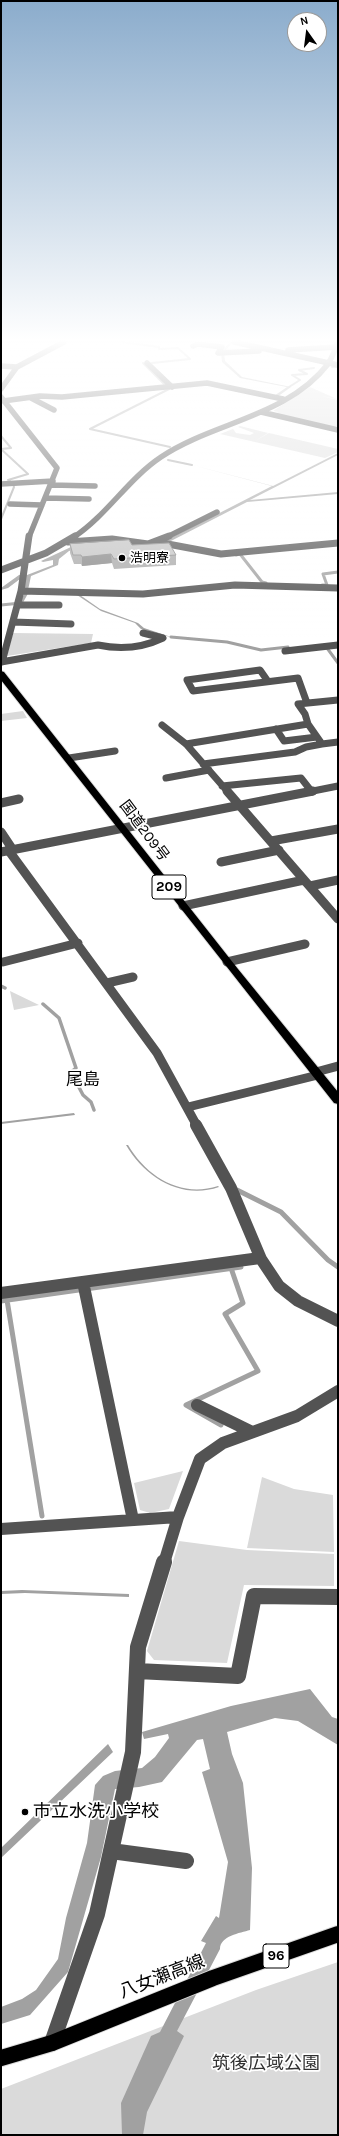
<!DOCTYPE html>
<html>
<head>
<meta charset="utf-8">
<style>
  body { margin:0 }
  #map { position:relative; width:339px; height:2136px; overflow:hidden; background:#fff; font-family:Karla,sans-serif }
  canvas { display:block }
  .frame { position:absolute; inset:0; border:2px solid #000; pointer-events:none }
  .north { position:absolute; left:287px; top:12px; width:40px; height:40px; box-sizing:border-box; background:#fff; border:1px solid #999; border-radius:50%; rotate:346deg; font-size:11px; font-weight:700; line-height:16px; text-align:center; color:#000 }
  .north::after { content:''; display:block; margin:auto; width:14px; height:18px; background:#000; clip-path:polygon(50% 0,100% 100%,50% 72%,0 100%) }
</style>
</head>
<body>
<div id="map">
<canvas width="339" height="2136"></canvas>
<div class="frame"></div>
<div class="north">N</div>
</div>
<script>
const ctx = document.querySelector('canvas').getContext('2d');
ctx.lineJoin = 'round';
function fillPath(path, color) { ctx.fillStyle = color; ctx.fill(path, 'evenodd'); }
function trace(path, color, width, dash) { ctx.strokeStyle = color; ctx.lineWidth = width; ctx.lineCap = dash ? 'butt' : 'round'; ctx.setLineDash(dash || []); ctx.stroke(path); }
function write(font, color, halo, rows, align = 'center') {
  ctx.font = font + ' Karla,"Noto Sans JP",sans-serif'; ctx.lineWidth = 3.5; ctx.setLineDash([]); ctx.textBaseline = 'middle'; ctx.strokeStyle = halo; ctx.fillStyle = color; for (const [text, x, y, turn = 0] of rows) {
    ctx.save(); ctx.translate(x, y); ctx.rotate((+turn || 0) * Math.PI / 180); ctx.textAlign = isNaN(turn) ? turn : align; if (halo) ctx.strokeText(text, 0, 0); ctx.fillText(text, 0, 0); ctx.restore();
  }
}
fillPath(new Path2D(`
  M310 387 337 399 321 396 338 400V426L334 427 275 414 278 412 273 411Z
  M240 426 268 433 255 441 269 433 338 449V452L325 458 220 434 233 429 236 433 250 435 254 433 238 427Z
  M13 633 93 634 91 643 7 656Z
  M23 711 27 718 1 721V714Z
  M10 991 39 1005 14 1010Z
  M183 1471 169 1509 150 1513 140 1510 134 1483Z
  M262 1477 294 1489 333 1495 334 1552 247 1548Z
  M179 1541 247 1550 334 1554V1586L244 1585 227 1663 154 1660 147 1651Z
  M338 1962V2135H1V2089L256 1990Z`), '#dadada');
fillPath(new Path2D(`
  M233 342 224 352 225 361 242 377 291 387 277 397 274 396 287 387 240 378 222 362 221 352 229 343Z
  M338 453V455L250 500 338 492V494L247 502 167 543 163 542 272 486 192 465 273 486Z
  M71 547H81L69 551 59 559 58 565 31 576 28 590 80 595 100 609 138 623 144 628 174 638 141 629 135 623 101 611 77 595 26 594 20 579 8 588 1 590V588L19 575H27L53 565V560L43 562 41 561Z
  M74 1113 75 1115 1 1124V1122Z
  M126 1145H128C147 1177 181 1198 218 1186L219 1187C182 1200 145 1178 126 1145Z
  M22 1590 129 1594V1597L25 1593 1 1594V1591Z
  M310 1689 332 1717 338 1719V1745L298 1721 275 1718 227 1732 232 1754 243 1783 252 1868 250 1930C240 1933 220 1936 220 1949L177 2031 184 2036 147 2112 143 2135H122L121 2103 151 2036 160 2032 206 1943 201 1941 216 1916 219 1918 228 1862 202 1772 210 1769 203 1739 197 1740 162 1782 139 1787 115 1789 101 1857 68 1972 30 2015 1 2024V2007L22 1999 36 1990 58 1959 66 1918 87 1843 95 1785 103 1776 115 1771 142 1768 155 1757 169 1738 168 1734 144 1739 142 1732 231 1706Z
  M108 1744 113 1752 1 1858V1848Z`), '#a1a1a1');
trace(new Path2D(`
  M122 342 159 347V349L178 348 190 359 152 363
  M143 363 169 389 90 429 170 447
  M332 367H338
  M289 387 300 380 292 375 307 374 299 370 314 368
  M1 436 11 448 1 449 28 474 8 480 13 483 14 487 1 519
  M168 460 192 465`), '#a1a1a1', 2);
trace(new Path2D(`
  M236 555 240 554 262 582 266 583
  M322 585H327L323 574 338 572
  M1 605 21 603 26 594
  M171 637 227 642 261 650 288 647
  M327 648 338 663`), '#a1a1a1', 3);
trace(new Path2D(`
  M1 986 5 988
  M43 1004 59 1018 76 1068 71 1072 83 1095 91 1102 94 1110`), '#a1a1a1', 3.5);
trace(new Path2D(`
  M237 1190 281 1212 328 1260 338 1267
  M7 1300 42 1516
  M1 1301 241 1267
  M221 1425 186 1405 258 1371 225 1314 243 1303 231 1268`), '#a1a1a1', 5);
const major = new Path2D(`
  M1 2058 52 2043 213 1978 338 1934`);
const highway = new Path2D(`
  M1 671 4 672 238 969 338 1092V1104L334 1103 1 680Z`);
trace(major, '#dbdbdb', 18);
trace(highway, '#dbdbdb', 2);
trace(new Path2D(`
  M234 342 338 365
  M193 346 198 344 222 347 218 353 259 351
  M288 350 338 347
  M147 363 172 387
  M1 366 17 367
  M1 389 17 367 64 342
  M1 397 57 468 29 537
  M31 398 54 410
  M3 401 40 396 62 397 207 383 283 399
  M261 412 338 430
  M1 484 53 481
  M51 485 95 486
  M45 498 89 499
  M10 504 42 505
  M74 537C107 515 128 479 161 457 213 422 287 417 328 364 332 358 335 349 338 342
  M167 537 217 512`), '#535353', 5.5);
trace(new Path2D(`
  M68 542 112 539 148 544 169 536
  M157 542 221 554 338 543
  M1 570 46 553 75 536
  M21 591 143 594 235 585 338 588
  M18 605H59
  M13 622 71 624
  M285 651 338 645
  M1 662 98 645C121 650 142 648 163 638L143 633
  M2 662 21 591 29 536
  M267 680 260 670 187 680 193 691 298 678 307 703
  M338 700 298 704 305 714 308 724 322 744 338 742
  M162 725 186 744 228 792
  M276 729 284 741 317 737
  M186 744 308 724
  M69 758 115 751
  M203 764 295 752 306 747 322 744
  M166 778 209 770
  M222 786 301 778 312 792
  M308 792 338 786`), '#535353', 7);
trace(new Path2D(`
  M227 791 338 919
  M1 803 19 799
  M1 832 13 850
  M271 841 338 829
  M9 851 157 1053 197 1126
  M1 852 313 791
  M221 862 279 850
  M310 886 338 880
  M183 906 304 880
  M3 962 78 943
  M227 962 305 944
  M107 983 133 977
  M316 1072 338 1066
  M188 1107 318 1075`), '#535353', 9);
trace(new Path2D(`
  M196 1125 231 1188 261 1259 279 1286 298 1301 338 1321
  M83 1282 133 1520
  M1 1293 260 1258
  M197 1405 252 1432
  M1 1529 178 1517
  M164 1563 178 1517 200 1459 223 1443 297 1416 338 1391`), '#535353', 12);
trace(new Path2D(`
  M137 1671 238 1676 254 1596 338 1597
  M111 1851 186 1861
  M52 2043 97 1914 133 1752 138 1647 164 1562`), '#535353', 16);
trace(major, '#000', 16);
fillPath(highway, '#000');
fillPath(new Path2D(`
  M70 544 132 545 176 555V565L114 569 112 563 82 566 81 564H74L70 553Z`), '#a8a8a8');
fillPath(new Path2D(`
  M111 554 112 563 82 566V557Z`), '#888');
const building = new Path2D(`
  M129 540 132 545 169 543 176 555 114 559 111 554 82 557 81 555H73L70 544Z`);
fillPath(building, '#c3c3c3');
trace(building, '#888', 1);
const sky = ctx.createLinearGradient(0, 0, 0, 641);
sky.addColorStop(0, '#8baccc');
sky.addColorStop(0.53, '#fff');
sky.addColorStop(1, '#ffffff00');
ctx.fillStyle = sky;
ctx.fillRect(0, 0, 339, 641);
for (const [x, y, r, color] of [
  [122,558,4,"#000"],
  [25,1812,4,"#000"]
]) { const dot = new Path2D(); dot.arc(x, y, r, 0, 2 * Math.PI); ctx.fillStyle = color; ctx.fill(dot); trace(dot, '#fff', 1.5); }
write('13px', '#000', '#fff', [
  ["浩明寮",130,558]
], 'left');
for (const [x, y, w] of [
  [169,887,34],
  [276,1956,26]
]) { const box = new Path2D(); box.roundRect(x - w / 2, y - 12, w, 24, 3); ctx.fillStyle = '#fff'; ctx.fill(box); trace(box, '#000', 1); }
write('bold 14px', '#000', null, [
  ["209",169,887],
  ["96",276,1956]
]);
write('15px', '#000', '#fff', [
  ["国道209号",144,831,53]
]);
write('17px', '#000', '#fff', [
  ["尾島",83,1080]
]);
write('18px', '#000', '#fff', [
  ["市立水洗小学校",33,1812]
], 'left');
write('18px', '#000', '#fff', [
  ["八女瀬高線",162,1977,-21]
]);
write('18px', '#313131', '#fff', [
  ["筑後広域公園",266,2064]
]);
</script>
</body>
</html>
